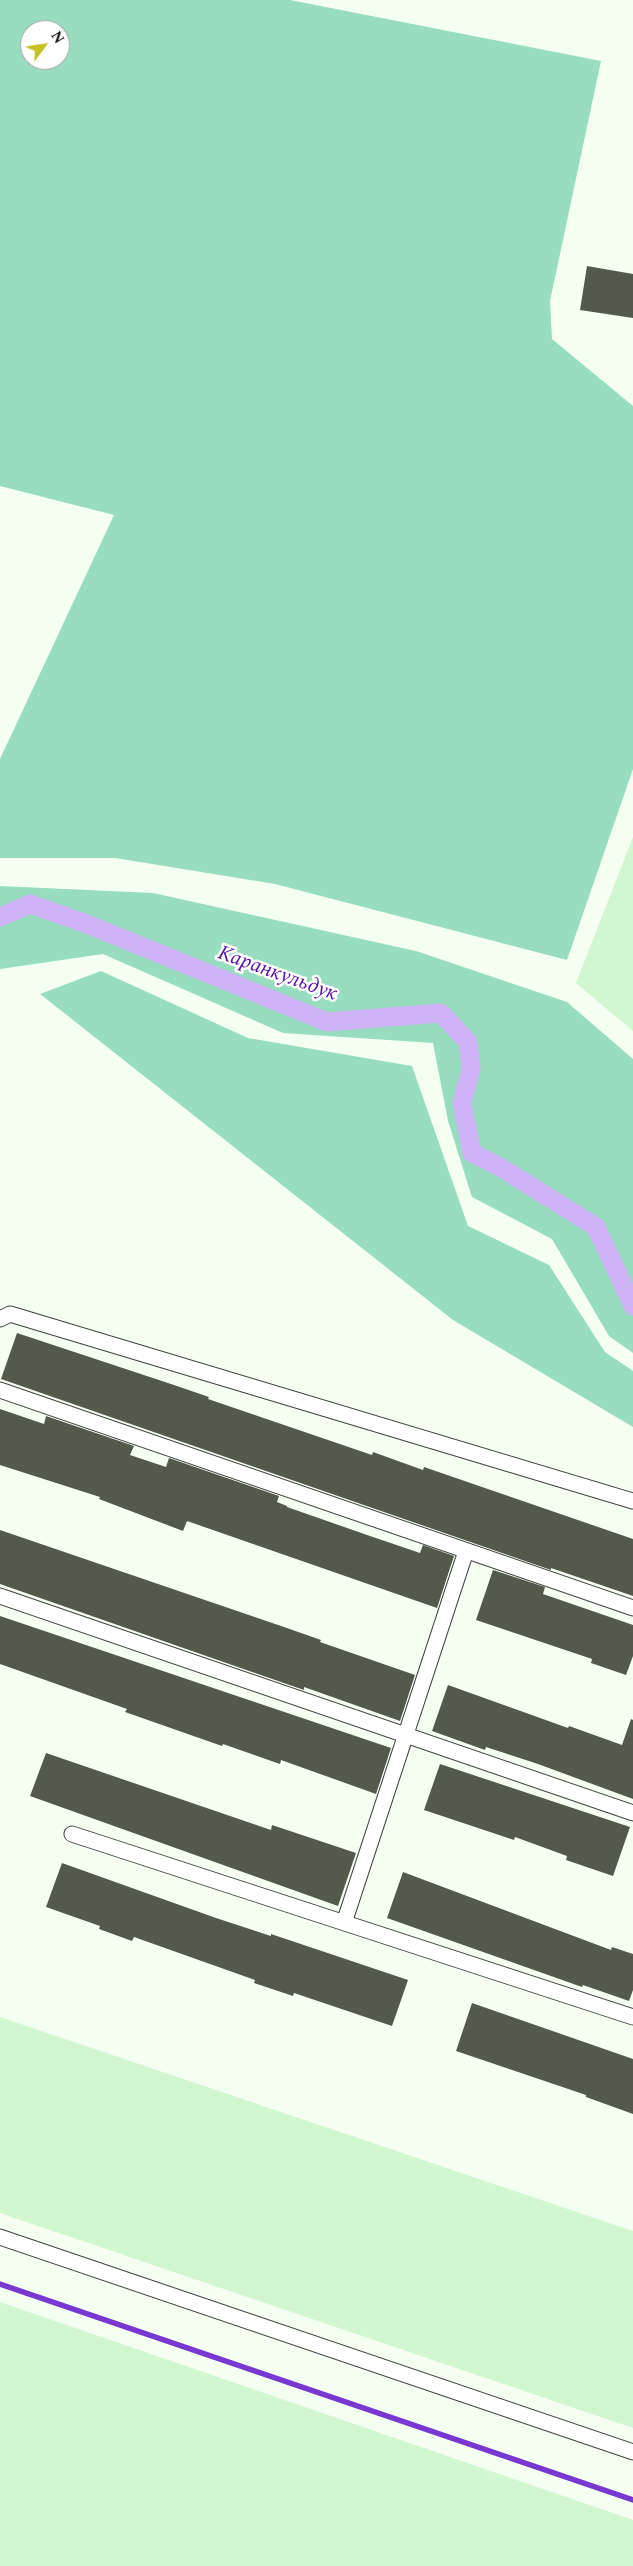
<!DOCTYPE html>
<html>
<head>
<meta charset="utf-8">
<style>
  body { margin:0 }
  #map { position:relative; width:633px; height:2566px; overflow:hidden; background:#f4fff2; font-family:Spectral,serif }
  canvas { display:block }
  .north { position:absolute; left:20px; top:20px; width:50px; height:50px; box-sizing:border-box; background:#fff; border:1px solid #9f9f9f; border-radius:50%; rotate:59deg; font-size:14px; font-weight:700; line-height:20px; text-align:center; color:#0f0f0f }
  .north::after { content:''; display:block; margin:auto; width:18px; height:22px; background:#c5c221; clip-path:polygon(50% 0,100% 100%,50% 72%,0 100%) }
</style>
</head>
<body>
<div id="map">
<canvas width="633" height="2566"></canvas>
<div class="north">N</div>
</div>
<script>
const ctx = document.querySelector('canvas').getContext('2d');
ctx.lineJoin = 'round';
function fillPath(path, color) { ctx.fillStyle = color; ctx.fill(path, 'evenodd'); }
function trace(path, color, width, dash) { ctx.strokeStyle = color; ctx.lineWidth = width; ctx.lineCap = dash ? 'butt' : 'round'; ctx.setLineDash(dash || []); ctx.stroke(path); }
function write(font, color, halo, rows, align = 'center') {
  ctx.font = font + ' Spectral,serif'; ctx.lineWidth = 5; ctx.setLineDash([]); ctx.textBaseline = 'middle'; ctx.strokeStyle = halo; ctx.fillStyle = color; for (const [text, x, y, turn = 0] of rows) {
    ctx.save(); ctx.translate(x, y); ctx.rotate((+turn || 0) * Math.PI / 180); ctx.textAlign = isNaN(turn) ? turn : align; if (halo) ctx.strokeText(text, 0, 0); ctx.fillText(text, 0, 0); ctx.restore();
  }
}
fillPath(new Path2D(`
  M633 837V1031L576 983Z
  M0 2017 633 2231V2428L0 2213Z
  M0 2302 633 2520V2566H0Z`), '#d2f6d0');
fillPath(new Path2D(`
  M0 0H290L601 61 550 301 552 339 633 406V769L567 960 275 884 115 858H0V759L114 515 0 486ZM30 30H60V60H30Z
  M0 886 153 893 416 951 567 1002 633 1059V1353L609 1336 552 1239 472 1197 448 1121 433 1043 283 1033 103 954 0 969Z
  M101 971 248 1038 412 1066 468 1226 549 1265 605 1352 633 1371V1427L453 1320 40 994Z`), '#98ddc0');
trace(new Path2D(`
  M0 2284 633 2500`), '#7a38d2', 5.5);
trace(new Path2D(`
  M0 917 30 904 87 924 327 1022 441 1013 468 1042 471 1069 462 1103 472 1153 500 1167 596 1227 633 1306`), '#d0b4f8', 19);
fillPath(new Path2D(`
  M587 266 633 274V318L580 310Z
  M17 1333 171 1384 209 1397 208 1399 372 1455 373 1452 423 1470 424 1467 633 1539V1596L551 1568V1570L1 1379Z
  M0 1409 44 1424 46 1416 134 1446 130 1455 166 1467 169 1458 279 1496 277 1502 287 1506V1507L370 1536 420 1553 423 1545 454 1556 437 1608 187 1521 183 1531 99 1499 100 1497 0 1465Z
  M0 1530 284 1627 321 1640 320 1642 415 1675 400 1721 304 1687V1690L255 1673 0 1584Z
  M493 1570 545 1587 543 1594 633 1625V1656L626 1675 591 1663 592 1659 476 1620Z
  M0 1616 391 1748 376 1794 281 1760 280 1764 223 1744 222 1746 125 1712 127 1709 0 1664Z
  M448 1685 568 1728 569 1726 622 1745 631 1719 633 1720V1799L538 1764 486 1747 485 1750 432 1731Z
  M46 1753 271 1830 272 1825 356 1853 338 1906 30 1796Z
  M440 1764 630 1827 613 1876 566 1860 567 1856 515 1837 514 1840 424 1810Z
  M62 1863 216 1918 271 1936V1934L408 1980 392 2026 294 1993 293 1996 254 1983 255 1980 134 1937 132 1941 99 1929 100 1926 46 1907Z
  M403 1872 611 1950 612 1947 633 1954V1990L629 2001 583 1985 582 1987 387 1918Z
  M472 2003 633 2059V2114L586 2097V2095L456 2051Z`), '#53594b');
const street = new Path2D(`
  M0 1319 10 1314 633 1501
  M0 1390 633 1608
  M0 1596 633 1813
  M72 1834 633 2017
  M344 1923 466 1551
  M0 2237 633 2452`);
trace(street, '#424242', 17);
trace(street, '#fff', 15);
write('italic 21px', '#5813a7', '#fff', [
  ["Каранкульдук",277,975,20]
]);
</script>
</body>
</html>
